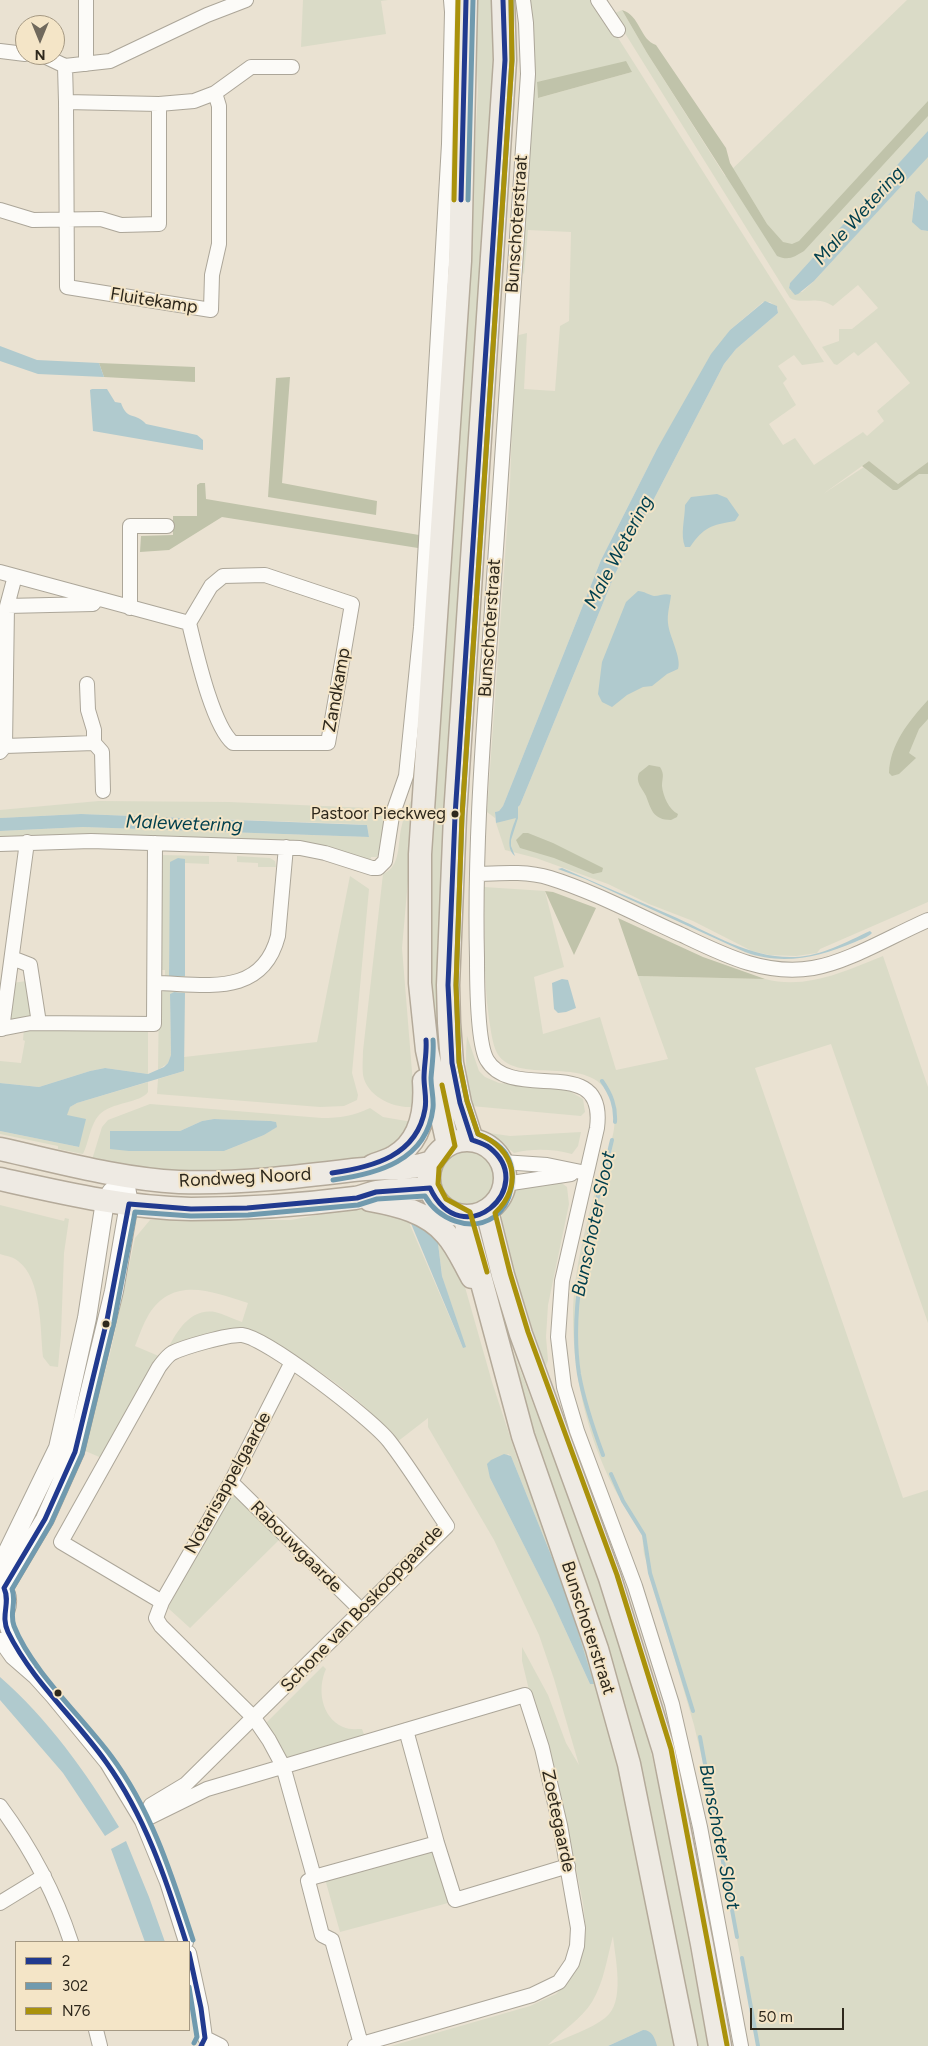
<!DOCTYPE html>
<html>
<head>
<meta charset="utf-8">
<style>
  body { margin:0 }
  #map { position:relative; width:928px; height:2046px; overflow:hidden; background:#eae2d2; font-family:Figtree,sans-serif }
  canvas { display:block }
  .legend { position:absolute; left:15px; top:1941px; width:175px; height:90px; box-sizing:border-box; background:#f4e5c7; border:1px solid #a59983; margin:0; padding:6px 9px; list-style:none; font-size:15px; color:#2e281c }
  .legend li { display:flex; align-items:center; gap:10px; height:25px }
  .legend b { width:25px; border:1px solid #a59983 }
  .north { position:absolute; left:15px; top:15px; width:50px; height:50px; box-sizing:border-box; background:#f4e5c7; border:1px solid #a59983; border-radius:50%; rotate:180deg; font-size:14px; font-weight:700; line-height:20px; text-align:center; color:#2e281c }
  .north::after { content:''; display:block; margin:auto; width:18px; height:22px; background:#70695c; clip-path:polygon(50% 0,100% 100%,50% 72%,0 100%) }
  .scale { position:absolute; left:750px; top:2008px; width:94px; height:22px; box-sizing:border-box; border:2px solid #2e281c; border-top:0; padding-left:6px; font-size:15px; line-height:18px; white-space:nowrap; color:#2e281c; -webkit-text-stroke:4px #f4e5c7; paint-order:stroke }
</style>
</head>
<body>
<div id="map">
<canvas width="928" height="2046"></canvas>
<ul class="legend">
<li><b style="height:6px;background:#213a8f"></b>2</li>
<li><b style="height:6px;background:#709aae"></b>302</li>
<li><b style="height:6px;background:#aa920b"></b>N76</li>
</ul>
<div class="north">N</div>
<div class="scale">50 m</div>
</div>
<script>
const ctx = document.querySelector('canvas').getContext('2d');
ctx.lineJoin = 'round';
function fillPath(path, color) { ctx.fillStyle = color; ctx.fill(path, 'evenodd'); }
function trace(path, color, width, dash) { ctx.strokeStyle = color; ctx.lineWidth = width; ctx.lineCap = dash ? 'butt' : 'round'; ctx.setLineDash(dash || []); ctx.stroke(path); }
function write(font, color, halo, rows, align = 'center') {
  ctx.font = font + ' Figtree,sans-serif'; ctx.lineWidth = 4; ctx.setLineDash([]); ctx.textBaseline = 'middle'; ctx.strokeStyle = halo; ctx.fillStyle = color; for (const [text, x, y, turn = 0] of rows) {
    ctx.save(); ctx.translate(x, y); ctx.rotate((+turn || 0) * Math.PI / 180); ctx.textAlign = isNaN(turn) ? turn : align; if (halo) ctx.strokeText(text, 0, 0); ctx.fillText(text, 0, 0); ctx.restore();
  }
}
fillPath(new Path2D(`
  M303 0H388L381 1 386 34 301 47Z
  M473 0H492L493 79 437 952 439 1018 435 1025 431 1021 428 839 476 128 478 89Z
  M528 0H594L824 362 802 365 794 355 778 366 787 379 783 383 796 405 769 424 783 445 795 438 814 465 863 432 867 436 884 421 877 411 910 383 876 342 858 356 854 352 837 365 834 364 822 347 839 341V329H852L878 308 858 285 833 306C817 295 802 305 790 298L613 14 622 10 647 53 725 176 907 0H928V201L920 192 915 195 913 208 921 230 928 231V462L898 484 869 461 823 494 867 465 897 486 928 465V902L820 949 817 953 796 956 769 955 752 951 693 921 649 904 608 884 536 858 505 850 496 823 510 818 520 805 615 574 724 364 736 349 778 313V308L770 302H763L730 330 657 449 601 560 503 806 499 811 495 812V818L487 812 510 485 515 336 527 333 524 389 555 391 560 326 569 321 571 232 528 230 524 274 518 268ZM632 72 538 98 537 82ZM913 148 922 163 814 281 802 292 791 291 789 288 790 283Z
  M413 796V824L402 948 413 1084V1105L412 1107C392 1108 367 1096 363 1075 362 1067 363 1058 363 1051L383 874C402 866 397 842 402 825 404 815 409 805 413 796Z
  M99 801 229 802 370 808 385 813 380 850 377 857H371L370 861 332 849 0 840V831L83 827 369 837 367 825 355 824 81 814 0 818V810Z
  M160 855 209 856V864L185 863 183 859 178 858 170 931 169 976H185V980L165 979V970H159Z
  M237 856 270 858 275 861 276 867H258V863L237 862Z
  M350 876 369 889 352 1073 358 1095 357 1100 344 1106 320 1107 157 1094 158 1079 184 1071V1057L317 1042Z
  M484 887 545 891 564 967 534 977 543 1034 600 1017 616 1070 668 1059 638 976 765 979C806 990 846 971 883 956L928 1087V1323L831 1044 755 1068 903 1498 928 1490V2046H757L708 1784 694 1725 644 1554C643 1548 643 1541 642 1535 636 1517 622 1504 614 1488 587 1436 573 1375 573 1316 573 1269 588 1220 599 1175 607 1148 620 1133 612 1104 598 1048 518 1089 497 1053 492 1043 491 1030 489 1019 483 976 485 932 484 887Z
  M27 981 33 1015 7 1023 12 983Z
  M185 989V993L174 992 170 994 171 1055 168 1063 158 1070 159 995 165 990Z
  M24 1028 148 1029V1074L105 1068 90 1071 39 1087 0 1083V1061L21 1063 25 1041 23 1040Z
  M467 1036 479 1071 485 1077 499 1083 564 1088 583 1099 585 1112 581 1116 471 1106C466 1082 465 1060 467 1036Z
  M148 1082V1092C141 1103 111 1102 99 1115 90 1125 89 1142 83 1154L58 1149V1146L0 1134V1131L79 1147 66 1115 70 1107 77 1103Z
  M150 1104 322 1118C340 1118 353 1116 370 1108L383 1117 418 1123 381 1157 209 1176 91 1163 102 1127 108 1120ZM214 1119 271 1121 276 1122V1127L264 1135 224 1151 110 1148V1131H180L202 1121Z
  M581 1132 578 1146 572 1154C555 1149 532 1148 514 1153L489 1133 510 1136Z
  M440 1178a27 27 0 1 1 54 0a27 27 0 1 1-54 0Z
  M559 1181 567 1187 569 1204 548 1305 546 1337 548 1360 546 1366 543 1363 525 1305 505 1251 500 1222 504 1207 520 1185Z
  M0 1205 64 1221 65 1218 69 1219 64 1253 61 1334 58 1367 50 1366 43 1357C40 1328 42 1279 18 1261 14 1257 6 1256 0 1254Z
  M385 1207 414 1217 410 1225 463 1348 442 1276 437 1235 461 1273 492 1382 518 1461 552 1542 617 1730 679 2046H657L643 2030 608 2046H391L530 2006 545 1999 556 1994 564 1986 579 1963 586 1931 583 1903 556 1771 529 1690 522 1661V1647L548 1695 566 1743 579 1765 554 1679 539 1635 494 1540 428 1427V1418L397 1442C363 1396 306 1361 257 1333L166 1352C176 1333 189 1308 215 1312 224 1314 233 1319 242 1322L248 1303C213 1292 174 1275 149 1314 143 1324 139 1336 135 1346L161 1357 104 1459 83 1450 110 1354 135 1238 150 1220H291L349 1209ZM508 1454 511 1456 566 1592 593 1684H590L553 1603 490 1478ZM613 1936C615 1958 626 2003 605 2018 591 2029 565 2038 548 2045 562 2031 581 2019 592 2002 604 1982 607 1958 613 1936Z
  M513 1351 605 1593 647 1735 664 1808 708 2046H692L653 1827 628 1716 608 1646 567 1534 535 1438Z
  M232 1494 281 1538 190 1628 168 1608 228 1496Z
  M323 1666 326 1669C317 1689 321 1717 343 1727 349 1730 356 1729 362 1729L366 1740 288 1760 266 1723Z
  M432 1850 448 1903 340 1932 325 1879Z`), '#dadbc7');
fillPath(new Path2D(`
  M622 10C640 15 640 40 656 45L726 148 730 163 767 224 783 242 792 244 799 241 928 101V116L804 251C794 257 789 261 777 256L647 53Z
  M626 61 632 72 538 98 537 82Z
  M99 363 195 367V382L104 377Z
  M290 377 282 483 377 501 376 515 268 497 276 378Z
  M869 461 898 484 928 462V474H919L897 490H893L862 466Z
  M200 483H205L206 499 419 535 418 548 222 517 169 550 140 552 141 536 173 535V516H197V485Z
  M928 700V719L919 729 909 753 916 758 899 774 892 776 889 773C890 744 909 721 928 700Z
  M649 765 660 767C665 775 662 778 662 786 663 796 669 810 678 814L677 817 671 820C653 820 651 809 646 796 642 788 635 782 639 773Z
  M523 833H528L553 843 603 868 602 872 593 874 554 858 520 848 516 840Z
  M545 891 553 892 596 908 574 955Z
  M618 918 703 957 765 979 638 976Z`), '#c0c3aa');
fillPath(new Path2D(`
  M928 131V157L814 281 798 294 795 295 789 288 790 283Z
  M919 191 928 201V231L921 230 912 222 915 195 916 192Z
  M765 301 777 306 778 313 736 349 724 364 615 574 520 805 518 807V818L511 840V846L515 856C504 847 512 829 516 818L496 823 495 812 499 811 503 806 601 560 657 449 711 354 730 330Z
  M0 346 37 360 99 363 104 377 38 374 0 361Z
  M92 389H107L115 402 121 403C127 421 136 412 146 424L197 435 203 440V450L93 431 90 390Z
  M717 494 727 498 739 515 735 521C711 525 704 527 690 547H685C680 534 685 519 685 505L691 497Z
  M638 591C644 591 649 595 654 596 661 596 664 593 671 595 670 604 667 614 668 623 669 636 682 658 678 669L667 674 652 686 643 687 627 695 612 707 602 702 598 694 602 662 626 602Z
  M81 814 367 825 369 837 83 827 0 831V818Z
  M178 858 185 859V976H169L170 862Z
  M562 868C600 885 639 901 677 918 714 935 753 959 795 957 822 956 846 942 870 931L872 933C867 938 861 939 855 942 819 957 783 966 745 952L585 879 558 869Z
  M562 979 568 980 576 1008 566 1012 558 1013 554 1009 552 983Z
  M174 992 185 993 184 1071 77 1103 70 1107 67 1115 86 1119 79 1147 0 1131V1083L39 1087 90 1071 105 1068 148 1074 164 1067 168 1063 171 1055 170 994Z
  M214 1119 271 1121 276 1122 277 1127 264 1135 224 1151H129L110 1149V1131H180L202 1121Z
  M410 1221 437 1235 442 1276 466 1347 463 1348Z
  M504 1454 511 1456 566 1592 594 1684H590L553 1603 490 1478 487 1464 491 1460Z
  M0 1677C48 1719 87 1773 119 1827L105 1836 63 1773 0 1700Z
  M126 1841 149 1897 165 1942H145L111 1849Z
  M643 2030C652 2030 655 2038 657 2046H608Z`), '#b0cace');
trace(new Path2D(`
  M602 1081C611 1094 616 1106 615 1122
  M603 1455C593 1428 584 1402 579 1374 567 1295 594 1216 612 1140
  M611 1474 623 1501 644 1535 650 1573 693 1711
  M700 1737 737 1937
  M742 1958 758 2046`), '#b0cace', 4);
const minor = new Path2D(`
  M86 0V64
  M523 0 526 23 528 74C515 247 504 420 493 593 485 715 474 836 477 958 477 980 477 1043 487 1060 513 1104 607 1051 597 1128L562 1281 558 1337 564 1387 577 1431 635 1586 672 1704 700 1827 741 2046
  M598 0 618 30
  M0 51 25 54
  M42 55 65 66 110 61 207 15 246 0
  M65 66 66 102
  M215 93 219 106V244L212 275 211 310 67 287 66 102 159 104 194 101Z
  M215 93 251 67H292
  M0 210 33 220 101 219 121 225 159 224V104
  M0 572 189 623
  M265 575 352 604 328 743H233C212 725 196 651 189 623L211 586 223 576Z
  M7 606 93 604 96 600
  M130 608V526H167
  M87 684 88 710 94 730V743L102 752 103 791
  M5 746 94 743
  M0 752 5 746 7 606 15 576
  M0 844 91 841 300 848 325 853 372 868H378L385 861 392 816 406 776 421 627 449 144 452 12 451 0
  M478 874C502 873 527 871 550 878 595 892 639 916 682 935 724 955 765 976 813 968 849 962 893 935 928 920
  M12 958 30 965 39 1023
  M155 983C205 984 262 998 278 936L286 847
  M0 1029 31 1023 154 1024 155 843
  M2 1029 27 842
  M502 1162 547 1165 586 1173
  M505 1184 571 1174
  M292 1362 231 1482 162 1602 156 1618 161 1626 254 1718 269 1740 283 1766 314 1877 308 1881 322 1935 332 1940 361 2044
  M231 1482 362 1611
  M3 1615 9 1633 28 1665
  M0 1640 12 1657 35 1677 53 1697 107 1763 142 1821 167 1882 186 1942
  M406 1730 437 1843 455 1900 568 1866
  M0 1806C31 1848 55 1893 71 1942
  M142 1821 151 1805 186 1784 447 1526C428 1498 410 1468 389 1441 372 1419 267 1338 242 1335 229 1334 184 1347 172 1353 167 1356 163 1362 159 1367L61 1542 162 1602
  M142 1821 207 1789 525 1695 542 1748 560 1825 578 1928 577 1946 572 1963 559 1982 532 1995 355 2046
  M314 1877 437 1843
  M0 1903 44 1876
  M189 1953 201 2008 205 2038
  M96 2030 100 2046
  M205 2038 221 2046`);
const tertiary = new Path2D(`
  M0 1567 58 1448 87 1318 105 1201 112 1191
  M0 1583C9 1594 10 1608 0 1619
  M4 1588 45 1519 75 1452 114 1291 129 1204 124 1176`);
const primary = new Path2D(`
  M429 1178a38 38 0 1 1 76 0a38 38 0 1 1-76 0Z
  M472 1140 460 1103 452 1063 449 1023 448 985 455 816 505 60 503 0
  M448 1145 427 1050 420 983V854L460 261 466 0
  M0 1149C59 1162 119 1179 179 1182 238 1184 296 1177 353 1170 380 1167 406 1171 432 1162
  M372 1166C379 1163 388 1161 394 1157 422 1141 426 1109 424 1081
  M0 1179C63 1193 126 1208 191 1209 246 1209 301 1205 355 1198 362 1197 370 1193 377 1192 394 1190 413 1189 430 1188
  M370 1200C398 1205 427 1212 446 1234 457 1246 464 1263 472 1277
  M487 1211 503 1275 521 1334 610 1578 664 1751 702 1944 720 2046
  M464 1216 523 1436 597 1649 629 1764 686 2046`);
trace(minor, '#aca699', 16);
trace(tertiary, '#aca699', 20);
trace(primary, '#b4aa9a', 25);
trace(minor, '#fcfbf8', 14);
trace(tertiary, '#fcfbf8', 18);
trace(primary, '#eeeae3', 22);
trace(new Path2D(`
  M461 200 466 0
  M332 1173C373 1167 417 1156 425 1109 427 1099 424 1088 424 1078 424 1065 427 1053 426 1040
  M186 1942C166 1879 145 1816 106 1762 75 1718 32 1681 8 1632 0 1615 11 1603 4 1588L45 1519 75 1452 107 1320 129 1204 191 1209 247 1208 357 1198 376 1192 430 1188C462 1256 539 1187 490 1148 485 1144 478 1142 472 1140L460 1103 452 1063 448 985 455 816 505 60 503 0
  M189 1953 201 2008 205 2038 201 2046`), '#213a8f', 5);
trace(new Path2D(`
  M468 200 473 0
  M333 1180C377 1174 427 1161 433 1108 434 1098 431 1088 431 1078 432 1065 434 1052 433 1040
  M193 1940C172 1876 152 1811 111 1756 82 1717 31 1670 14 1626 9 1613 17 1602 12 1589L51 1523 82 1454 114 1322 135 1212 191 1216 248 1215 358 1205 377 1199 425 1196C438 1219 470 1233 494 1217 512 1204 518 1173 506 1154 499 1144 489 1139 478 1134L467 1101 459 1062 456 985 462 816 512 60 511 0
  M189 1987 197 2037 194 2043`), '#709aae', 5);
trace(new Path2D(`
  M511 0 512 60 462 816 456 985 459 1062 467 1101 478 1134C515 1148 524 1186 495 1213L510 1273 528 1332 617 1575 671 1749 727 2045
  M454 200 458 0
  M442 1085 455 1146 439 1168 438 1184 446 1199 470 1212 487 1272`), '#aa920b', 5);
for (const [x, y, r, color] of [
  [455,814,4.5,"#2e281c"],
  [106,1324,4.5,"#2e281c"],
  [58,1693,4.5,"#2e281c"]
]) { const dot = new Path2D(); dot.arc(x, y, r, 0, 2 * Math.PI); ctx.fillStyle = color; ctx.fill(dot); trace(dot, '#f4e5c7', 2); }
write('17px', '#2e281c', '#f4e5c7', [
  ["Pastoor Pieckweg",446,814]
], 'right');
write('18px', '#2e281c', '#f4e5c7', [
  ["Bunschoterstraat",517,224,-86],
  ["Fluitekamp",154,301,9],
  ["Bunschoterstraat",490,628,-86],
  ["Zandkamp",337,690,-80],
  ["Rondweg Noord",245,1178,-3],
  ["Notarisappelgaarde",228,1483,-61],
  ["Rabouwgaarde",296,1547,45],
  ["Schone van Boskoopgaarde",362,1609,-46],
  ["Bunschoterstraat",588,1628,72],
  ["Zoetegaarde",558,1821,78]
]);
write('italic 19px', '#003f4d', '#f4e5c7', [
  ["Male Wetering",859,216,-48],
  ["Male Wetering",619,552,-62],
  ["Malewetering",184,824,2],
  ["Bunschoter Sloot",594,1224,-78],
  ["Bunschoter Sloot",719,1837,79]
]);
</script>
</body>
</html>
